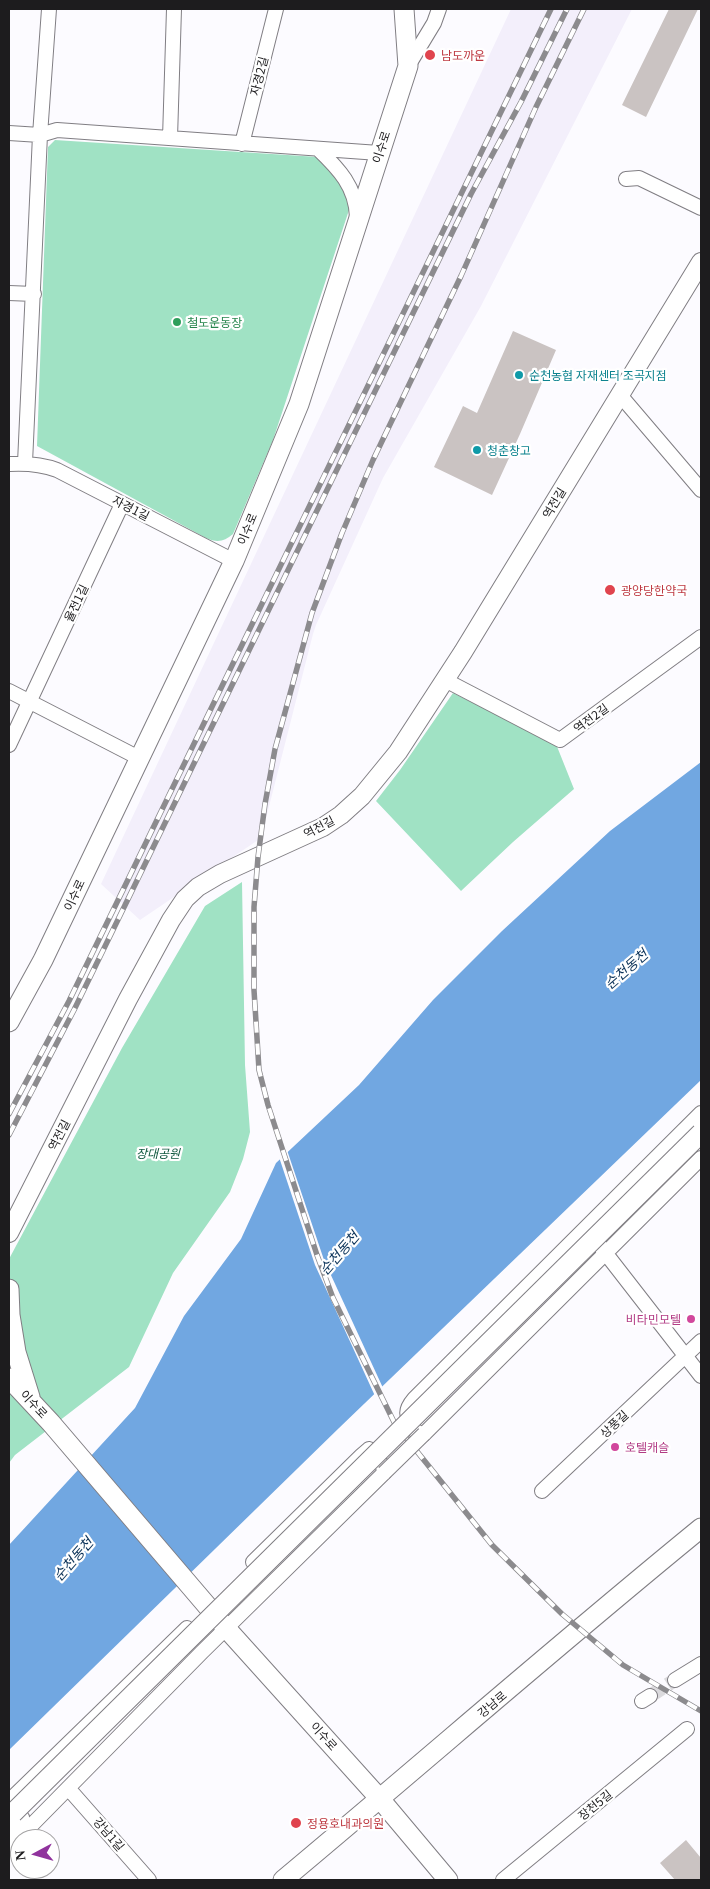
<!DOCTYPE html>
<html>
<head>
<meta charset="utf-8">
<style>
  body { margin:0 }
  #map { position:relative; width:710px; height:1889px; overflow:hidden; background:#fcfbff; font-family:Georgia,serif }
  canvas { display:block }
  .frame { position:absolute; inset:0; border:10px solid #1d1c1e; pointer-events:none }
  .north { position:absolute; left:10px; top:1829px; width:50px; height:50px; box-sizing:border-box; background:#fff; border:1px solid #a5a4a5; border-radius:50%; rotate:264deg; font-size:14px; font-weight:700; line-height:20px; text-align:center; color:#1d1c1e }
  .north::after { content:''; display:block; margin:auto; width:18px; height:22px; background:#90339d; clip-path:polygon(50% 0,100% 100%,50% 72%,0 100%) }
</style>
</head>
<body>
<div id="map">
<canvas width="710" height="1889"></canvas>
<div class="frame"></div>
<div class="north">N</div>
</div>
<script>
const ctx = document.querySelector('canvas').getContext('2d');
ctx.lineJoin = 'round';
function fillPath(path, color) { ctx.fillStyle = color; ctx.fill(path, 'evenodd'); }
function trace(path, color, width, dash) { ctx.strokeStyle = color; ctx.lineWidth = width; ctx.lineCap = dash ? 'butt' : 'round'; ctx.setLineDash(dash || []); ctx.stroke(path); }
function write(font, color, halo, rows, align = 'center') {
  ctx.font = font + ' Georgia,"Noto Sans KR",serif'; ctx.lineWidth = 4.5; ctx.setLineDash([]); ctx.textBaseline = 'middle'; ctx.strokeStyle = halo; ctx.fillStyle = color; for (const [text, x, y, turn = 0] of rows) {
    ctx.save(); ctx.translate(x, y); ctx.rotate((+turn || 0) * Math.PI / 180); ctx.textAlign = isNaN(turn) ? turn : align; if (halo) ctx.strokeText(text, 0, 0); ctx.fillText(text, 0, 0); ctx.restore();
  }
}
fillPath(new Path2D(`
  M511 9H632L481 306 383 478 316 625 313 634 261 838 140 920 101 884Z`), '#f3effb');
fillPath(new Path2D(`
  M55 140 318 157 332 166 351 204 273 440 233 534C224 542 217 543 206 538L37 446 48 147Z
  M453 693 556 744 574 789 513 842 461 891 376 801 400 770Z
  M242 882 245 1065 250 1132 243 1159 230 1192 173 1273 129 1367 15 1455 9 1463V1259L122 1048 205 906Z`), '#a0e2c4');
fillPath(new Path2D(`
  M701 762V1080L339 1428 9 1750V1545L135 1408 184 1316 241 1239 276 1163 359 1085 433 1000 502 931 610 831Z`), '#71a7e1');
fillPath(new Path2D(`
  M287 1150 324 1260 383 1388 375 1396 315 1265 279 1157Z`), '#fcfbff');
fillPath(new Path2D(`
  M669 9H698L646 117 622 105Z
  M513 331 556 350 520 434 492 495 434 467 463 406 477 413Z
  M686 1840 701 1858V1880H675L660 1863Z`), '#cac3c2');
trace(new Path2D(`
  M650 1696 675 1680`), '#dbdadd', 14, [14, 7]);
const minor = new Path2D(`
  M408 66 434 23 439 9
  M9 133 40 135 57 130 379 153
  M170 138 174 9
  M242 144 276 9
  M318 149C339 169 356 187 357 217
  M626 179 639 178 701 208
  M9 293 34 294
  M620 395 701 490
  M25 463 40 135 49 9
  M9 464C26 463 41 464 57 470L234 561
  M445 680 560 740 701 637
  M9 691 139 758
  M9 745 122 504
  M701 1113 414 1399C402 1413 408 1417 416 1432L424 1434 701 1158
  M600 1246 701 1376
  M542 1491 701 1341
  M675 1680 701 1664
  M642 1701 650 1696
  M68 1788 149 1880
  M9 1801 187 1628
  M9 1848 202 1652 384 1473 383 1466 369 1449 362 1455 253 1562
  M503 1880 687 1729`);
const tertiary = new Path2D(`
  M9 1233 128 999 171 920 185 899 198 887 220 874 323 827 341 815 362 796 398 752 463 652 701 262`);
const secondary = new Path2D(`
  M9 1022 43 960 234 561 299 404 408 66 404 9
  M9 1289 10 1315 16 1352 30 1397
  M9 1378 51 1423 226 1628 380 1799 448 1880
  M9 1830 20 1819
  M283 1880C423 1763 560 1643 701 1528`);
trace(minor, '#807e83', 16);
trace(tertiary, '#807e83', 20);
trace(secondary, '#807e83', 21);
trace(minor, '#fff', 14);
trace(tertiary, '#fff', 18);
trace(secondary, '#fff', 19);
const rail = new Path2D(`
  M584 9 536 107 461 276 373 460 342 533 312 613 275 749 265 804 258 857 254 907V990L259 1070 268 1105 317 1255 333 1298 395 1424 492 1545 562 1614 623 1665 701 1711
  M9 1114 69 1001 551 9
  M9 1135 74 1010 471 194 521 102 567 9`);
trace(rail, '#8c8b8e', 5.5);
trace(rail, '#fff', 4, [11]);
const minorBridge = new Path2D(`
  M384 1473 424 1434`);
const secondaryBridge = new Path2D(`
  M13 1813 701 1133`);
trace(minorBridge, '#807e83', 16, []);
trace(secondaryBridge, '#807e83', 21, []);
trace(minorBridge, '#fff', 14);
trace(secondaryBridge, '#fff', 19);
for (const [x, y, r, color] of [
  [430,55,6,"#e0444e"],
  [177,322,5,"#2e9e5b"],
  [519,375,5,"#0f9aa8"],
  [477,450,5,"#0f9aa8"],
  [610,590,6,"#e0444e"],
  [691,1319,5,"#d1479c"],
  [615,1447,5,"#d1479c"],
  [296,1823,6,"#e0444e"]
]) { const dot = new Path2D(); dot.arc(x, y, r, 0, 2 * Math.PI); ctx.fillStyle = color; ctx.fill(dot); trace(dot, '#fff', 2); }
write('12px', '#be3a42', '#fff', [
  ["남도까운",441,55],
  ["광양당한약국",621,590],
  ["정용호내과의원",307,1823]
], 'left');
write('12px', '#1d1c1e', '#fff', [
  ["자경2길",259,76,-76],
  ["이수로",381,147,-72],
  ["역전길",554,503,-59],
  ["자경1길",131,508,27],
  ["이수로",247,529,-68],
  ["율전1길",76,603,-65],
  ["역전2길",591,718,-36],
  ["역전길",319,827,-28],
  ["이수로",74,895,-65],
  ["역전길",59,1135,-63],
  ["이수로",34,1404,47],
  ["상풍길",614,1424,-43],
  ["강남로",492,1704,-40],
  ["이수로",324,1736,48],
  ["장천5길",595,1805,-39],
  ["강남1길",109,1834,49]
]);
write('12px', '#27864d', '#fff', [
  ["철도운동장",187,322]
], 'left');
write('12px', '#0d838f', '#fff', [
  ["순천농협 자재센터 조곡지점",529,375],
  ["청춘창고",487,450]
], 'left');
write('italic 12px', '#0f573e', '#fff', [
  ["장대공원",158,1153]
]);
write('12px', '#b23c85', '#fff', [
  ["비타민모텔",681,1319],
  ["호텔캐슬",625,1447,"left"]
], 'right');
write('italic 14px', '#0c3359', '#fff', [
  ["순천동천",626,969,-41],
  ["순천동천",339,1253,-49],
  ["순천동천",73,1559,-49]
]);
</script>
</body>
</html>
